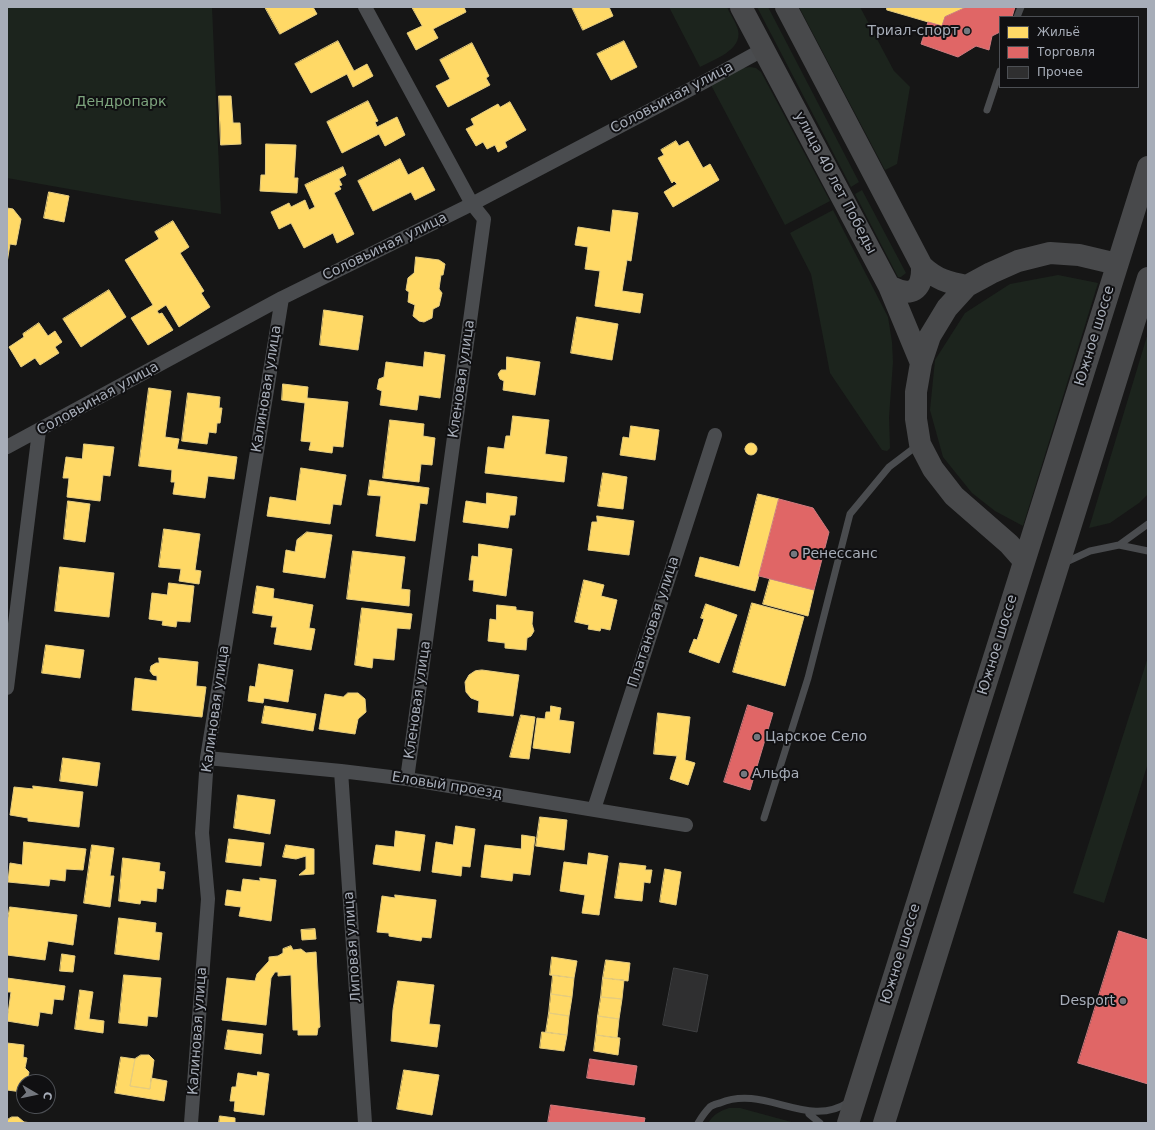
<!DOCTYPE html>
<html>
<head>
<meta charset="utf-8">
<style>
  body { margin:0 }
  #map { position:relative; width:1155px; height:1130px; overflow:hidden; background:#161616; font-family:"DejaVu Sans",sans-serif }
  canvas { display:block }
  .frame { position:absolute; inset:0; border:8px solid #a7adb8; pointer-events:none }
  .legend { position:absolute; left:999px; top:16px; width:140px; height:72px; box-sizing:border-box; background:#101012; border:1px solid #4c4f54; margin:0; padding:5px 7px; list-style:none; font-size:12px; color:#a7adb8 }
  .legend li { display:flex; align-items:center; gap:8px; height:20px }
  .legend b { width:20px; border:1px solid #4c4f54 }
  .north { position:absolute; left:16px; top:1074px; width:40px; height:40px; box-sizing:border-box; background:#101012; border:1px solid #4c4f54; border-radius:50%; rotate:99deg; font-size:11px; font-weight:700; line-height:16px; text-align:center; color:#a7adb8 }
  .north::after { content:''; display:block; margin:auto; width:14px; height:18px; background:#74787f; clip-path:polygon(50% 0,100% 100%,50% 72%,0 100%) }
</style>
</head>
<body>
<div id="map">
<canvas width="1155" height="1130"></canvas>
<div class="frame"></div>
<ul class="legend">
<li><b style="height:11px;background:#ffd966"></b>Жильё</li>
<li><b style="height:11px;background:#e06666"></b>Торговля</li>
<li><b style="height:11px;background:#2f2f30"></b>Прочее</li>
</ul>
<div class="north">С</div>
</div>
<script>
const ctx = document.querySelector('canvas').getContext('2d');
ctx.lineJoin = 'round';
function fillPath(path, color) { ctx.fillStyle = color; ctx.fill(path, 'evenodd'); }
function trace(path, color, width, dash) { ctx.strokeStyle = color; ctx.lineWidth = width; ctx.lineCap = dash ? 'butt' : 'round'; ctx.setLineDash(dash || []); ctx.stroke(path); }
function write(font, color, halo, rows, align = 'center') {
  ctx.font = font + ' "DejaVu Sans",sans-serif'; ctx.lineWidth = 4; ctx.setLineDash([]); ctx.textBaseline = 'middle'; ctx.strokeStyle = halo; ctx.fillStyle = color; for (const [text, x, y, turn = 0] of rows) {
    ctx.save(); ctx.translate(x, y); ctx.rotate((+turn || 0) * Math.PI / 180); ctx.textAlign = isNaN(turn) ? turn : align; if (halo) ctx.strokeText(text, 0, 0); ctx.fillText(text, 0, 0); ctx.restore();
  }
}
fillPath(new Path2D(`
  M7 7H212L221 214 131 200 7 178Z
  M669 7H727C730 14 736 22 738 30 743 50 713 60 700 67Z
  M757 7H768L859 182 851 187Z
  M799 7H860L894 71 910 87 897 164 885 170Z
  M750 67 756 68 761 72 830 201 785 225 711 85 742 68Z
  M862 190 906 273 901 277H898L855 194Z
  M833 210 888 317 892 342 893 362 889 417 890 448 887 451 882 450 830 373 811 274 790 233Z
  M1058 275 1098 283 1023 526 995 511 972 493 943 457 930 410 935 360 965 313 1010 284Z
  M1148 333V494L1139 503 1110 523 1089 528Z
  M1148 657V763L1104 903 1073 893Z
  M729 1108H740L795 1123H708C714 1114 720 1111 729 1108Z`), '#1c241d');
const homes = new Path2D(`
  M265 7H313L317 14 280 34Z
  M412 7H464L466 12 433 29 438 38 416 50 407 33 422 26Z
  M572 7H609L613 16 583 30Z
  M887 7H967L945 17 942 26 887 10Z
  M338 41 354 71 367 64 373 76 353 87 347 74 311 93 295 64Z
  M624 41 637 67 611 80 597 54Z
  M472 43 489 76 486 78 490 85 448 107 436 86 450 79 440 60Z
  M219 96H231L233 123H240L241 144 221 145Z
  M368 101 378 121 375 122 377 127 397 117 405 135 385 146 379 134 342 153 327 122Z
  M510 102 526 130 505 142 507 147 498 152 495 145 487 149 483 142 476 146 466 129 474 125 471 119 498 104 500 107Z
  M676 141 679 146 688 141 703 168 710 164 719 180 673 207 664 192 677 184 674 181 672 183 658 158 664 155 661 150Z
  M266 144 296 145 294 178H298L297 193 260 191 261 175H265Z
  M400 159 408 175 423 167 435 190 415 200 411 192 373 211 358 181Z
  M343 167 346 175 339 179 342 185 339 186 341 189 334 193 354 234 337 243 333 233 304 248 291 223 279 229 271 212 289 203 291 207 305 200 309 210 315 207 305 185Z
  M49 192 69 196 64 222 44 218Z
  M7 208 13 209 21 219 16 245 10 244 7 263Z
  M613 210 638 213 631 261 627 260 622 291 643 294 640 313 595 306 600 271 585 269 588 247 575 245 578 227 610 232Z
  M173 221 189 247 180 253 204 291 201 293 210 307 179 327 166 305 157 311 159 314 162 313 173 330 148 345 131 318 153 305 125 260 159 239 155 232Z
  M416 257 439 260 445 264 443 275H441L439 289 442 293 439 306 433 309 432 318 424 322 419 321 413 316 415 305 408 302 409 292 406 290 408 278 414 273Z
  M109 290 126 317 81 347 63 319Z
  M324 310 363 316 358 350 320 345Z
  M577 317 618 324 612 360 571 353Z
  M39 323 48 336 55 331 62 342 55 347 59 353 40 365 35 358 21 367 9 347 24 337 23 334Z
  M425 352 445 355 440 398 419 395 417 410 380 405 382 391 377 389 379 379 384 377 386 362 423 367Z
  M507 357 540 362 535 395 503 390 504 381 500 379 498 374 501 370H506Z
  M283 384 308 387 307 398 348 402 343 447 333 446 332 453 309 450 311 442 301 441 305 403 282 400Z
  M149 388 171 391 165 437 179 439 177 449 237 457 234 479 208 476 205 498 173 494 175 482H171L172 470 139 466Z
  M188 393 220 397 219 408H222L220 423H217L216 433 209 432 207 444 182 441Z
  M513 416 549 420 545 454 567 457 564 482 485 473 488 447 504 449 506 436H510Z
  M390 420 424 424 423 436 435 438 432 465 421 464 419 482 383 478Z
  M631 426 659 430 655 460 620 455 623 437 629 438Z
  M745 449a6 6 0 1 1 12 0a6 6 0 1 1-12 0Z
  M84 444 114 447 110 476 103 475 100 501 67 497 69 478H63L66 457 82 459Z
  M301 468 346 475 341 505 333 504 330 524 267 516 270 497 296 501Z
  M603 473 627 477 623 509 598 506Z
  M370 480 429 488 427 504 420 503 415 541 376 536 381 496 368 495Z
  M487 493 517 497 515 515H510L508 528 463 522 466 501 486 504Z
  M758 494 779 499 755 591 695 576 700 557 739 567Z
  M68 501 90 504 85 542 64 539Z
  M597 516 634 521 629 555 588 550 592 522H597Z
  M164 529 200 534 195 570 201 571 199 584 179 581 181 569 159 567Z
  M307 532 332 535 325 578 283 572 286 550 295 552 297 540Z
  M479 544 512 549 506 596 473 591 474 580H469L472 556 478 557Z
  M353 551 405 557 401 589 410 590 409 606 347 599Z
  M60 567 114 573 109 617 55 611Z
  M770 579 814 590 808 616 763 604Z
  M584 580 604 585 601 596 617 600 610 630 601 628 600 631 588 629 589 625 575 622Z
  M169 583 194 586 190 622 177 621 176 627 162 625 163 621 149 619 152 593 167 595Z
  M257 586 274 589 273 598 313 605 309 628 315 629 311 650 274 644 277 627H271L273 616 253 613Z
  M752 603 804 617 785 686 733 672Z
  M706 604 737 615 719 663 689 652 694 639 697 640 704 619 701 618Z
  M497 605 516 607V610L533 612 532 624 534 631 531 636 527 638 526 650 505 648V643L488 641 490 619 496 620Z
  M362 608 412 614 410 629 397 628 394 660 373 658 372 668 355 665Z
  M46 645 84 650 80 678 42 673Z
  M159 658 198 662 196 686 206 687 202 717 132 710 135 678 157 681V676L153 675 150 671 151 666 156 663H159Z
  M259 664 293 670 288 702 264 698 263 703 248 701 250 686 255 687Z
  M482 670 519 675 513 716 478 712 479 701 471 698 466 692 465 682 469 675 475 671Z
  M348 693H358L365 699 366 712 358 719 355 734 319 729 325 694 343 697Z
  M265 706 316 714 313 731 262 723Z
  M551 706 561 708 559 720 574 722 570 753 533 748 537 718 545 719 546 712H550Z
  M658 713 690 717 685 760 695 763 688 785 670 779 677 756 654 754Z
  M521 715 535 717 529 759 510 757Z
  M63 758 100 763 97 786 60 781Z
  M33 786 83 792 79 827 28 821V818L10 815 14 787 33 789Z
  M238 795 275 800 270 834 234 828Z
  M540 817 567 820 564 850 536 846Z
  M456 826 475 829 470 867 462 866 461 876 432 872 436 842 453 845Z
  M396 831 425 835 420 871 373 864 376 845 394 847Z
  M522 835 535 837 530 875 513 873 512 881 481 877 485 845 521 849Z
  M229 839 264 843 261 866 226 862Z
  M24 842 86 849 83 870 66 869 65 881 50 879 49 886 8 882 10 863 22 865Z
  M92 845 114 848 110 876H114L110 907 84 903Z
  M286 845 314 849V874L299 875 306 869V856L296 859 283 857Z
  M589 853 608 856 599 915 582 913 585 895 560 891 564 862 587 865Z
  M123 858 160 863 159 871 165 872 163 889 157 888 156 902 141 900 140 904 119 901Z
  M620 863 646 866 645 870H652L650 883 644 882 642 901 615 898Z
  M665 869 681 872 676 905 660 902Z
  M260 878 276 880 271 921 239 916 241 907 225 905 227 890 241 892 243 879 260 881Z
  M395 895 436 900 431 938 422 937 421 941 389 936V933L377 932 382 896 395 898Z
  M10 907 77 915 73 945 48 941 45 960 7 955V923Z
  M119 918 156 923 155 932 162 933 159 960 115 954Z
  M315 929 316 939 302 940 301 930Z
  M291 946 293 950 301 949 306 953 316 952 320 1027 318 1028 317 1035H298V1030H293L291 975 278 976V972H275L271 978 266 1025 222 1020 227 978 255 981 257 974 269 961V957L278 956 283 953V949Z
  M62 954 75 956 73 972 60 971Z
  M552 957 577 961 574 978 550 975Z
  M606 960 630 963 628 981 603 978Z
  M124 975 161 978 157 1017 148 1016 147 1026 119 1023Z
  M553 975 574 978 572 997 551 994Z
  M7 978 65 986 63 1000 54 999 52 1014 40 1012 38 1026 7 1021 11 992H7Z
  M603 978 624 980 622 999 601 997Z
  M398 981 434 985 429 1024 440 1025 437 1047 391 1041 393 1010Z
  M80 990 93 992 89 1019 104 1021 103 1033 75 1029Z
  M551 994 572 997 569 1016 549 1013Z
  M601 997 622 999 619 1019 598 1016Z
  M549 1013 569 1016 567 1035 546 1032Z
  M598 1016 619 1019 617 1038 596 1035Z
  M228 1030 263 1034 261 1054 225 1049Z
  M542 1032 567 1035 564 1051 540 1048Z
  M596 1035 620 1038 618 1055 594 1051Z
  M7 1043 24 1045 23 1057 27 1058 25 1068 29 1072 28 1079 23 1082 22 1092 7 1090Z
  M141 1055H149L154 1060 150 1089 130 1086 135 1059Z
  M121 1057 135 1059 130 1086 150 1089 151 1078 167 1081 164 1101 115 1093Z
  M404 1070 439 1075 432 1115 397 1109Z
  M258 1072 269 1074 264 1115 234 1111 235 1101H230L232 1087H236L238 1073 257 1076Z
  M220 1116 235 1118V1123H219Z
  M12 1117H18L24 1122 32 1123H7V1120Z`);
fillPath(homes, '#ffd966');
trace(homes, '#e5cc7f', 1);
const shops = new Path2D(`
  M967 7H1015L1012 17H1000V32L992 36 989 50 976 46 958 57 921 44 928 22 942 26 945 17Z
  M779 499 813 508 829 532 814 590 759 576Z
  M748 705 773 713 750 790 724 782Z
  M1119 931 1148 940V1084L1078 1063Z
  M590 1059 637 1066 634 1085 587 1078Z
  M551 1105 645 1118 644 1123H548Z`);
fillPath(shops, '#e06666');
trace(shops, '#cf7b7f', 1);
const building = new Path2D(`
  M674 968 708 975 697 1032 663 1025Z`);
fillPath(building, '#2f2f30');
trace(building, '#3f4042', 1);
trace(new Path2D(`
  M1017 17 1021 7
  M987 110 1000 71
  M1119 545 1148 551
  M1064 563 1090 551 1119 545 1148 524
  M764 818 808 678 850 514 889 467 918 445
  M809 1114 820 1123
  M698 1123C701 1118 705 1112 709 1108 711 1105 716 1104 720 1103 765 1084 807 1130 849 1102`), '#4a4c4f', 7);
trace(new Path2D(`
  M365 7 472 204 484 219 407 779
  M7 447 282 298 472 204 704 82 764 49
  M7 688 39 431
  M207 758 341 771 407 779 686 825
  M341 771 365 1123
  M594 809 715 435
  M191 1123 208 899 202 833 207 758 282 298`), '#4a4c4f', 14);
trace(new Path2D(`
  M741 7 889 286 921 363
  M786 7 922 266C936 279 948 283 967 286
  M889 286C911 298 923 291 922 266
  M1024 561 1009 544 954 496 933 469 920 444 916 419V392L921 363 930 336 947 308 967 286 991 273 1018 261 1050 253 1079 255 1117 264
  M848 1123 1148 167
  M884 1123 1148 278`), '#48494b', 22);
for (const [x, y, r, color] of [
  [967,31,4,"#74787f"],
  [794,554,4,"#74787f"],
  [757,737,4,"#74787f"],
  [744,774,4,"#74787f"],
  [1123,1001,4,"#74787f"]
]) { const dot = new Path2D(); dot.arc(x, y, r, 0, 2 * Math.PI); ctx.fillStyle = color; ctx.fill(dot); trace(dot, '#101012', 1.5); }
write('14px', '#a7adb8', '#101012', [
  ["Триал-спорт",959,31,"right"],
  ["Ренессанс",802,554],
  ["Царское Село",765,737],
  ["Альфа",752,774],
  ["Desport",1115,1001,"right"]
], 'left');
write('14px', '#a7adb8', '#101012', [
  ["Соловьиная улица",672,98,-28],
  ["улица 40 лет Победы",835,183,62],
  ["Соловьиная улица",385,247,-26],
  ["Южное шоссе",1095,336,-73],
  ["Кленовая улица",462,379,-82],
  ["Калиновая улица",267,389,-81],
  ["Соловьиная улица",98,399,-29],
  ["Платановая улица",654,622,-72],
  ["Южное шоссе",998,645,-73],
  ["Кленовая улица",418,700,-82],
  ["Калиновая улица",216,709,-82],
  ["Еловый проезд",447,786,9],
  ["Липовая улица",353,947,-94],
  ["Южное шоссе",901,954,-73],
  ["Калиновая улица",198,1031,-86]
]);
write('14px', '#7da47d', '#101012', [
  ["Дендропарк",121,102]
]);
</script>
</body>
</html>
